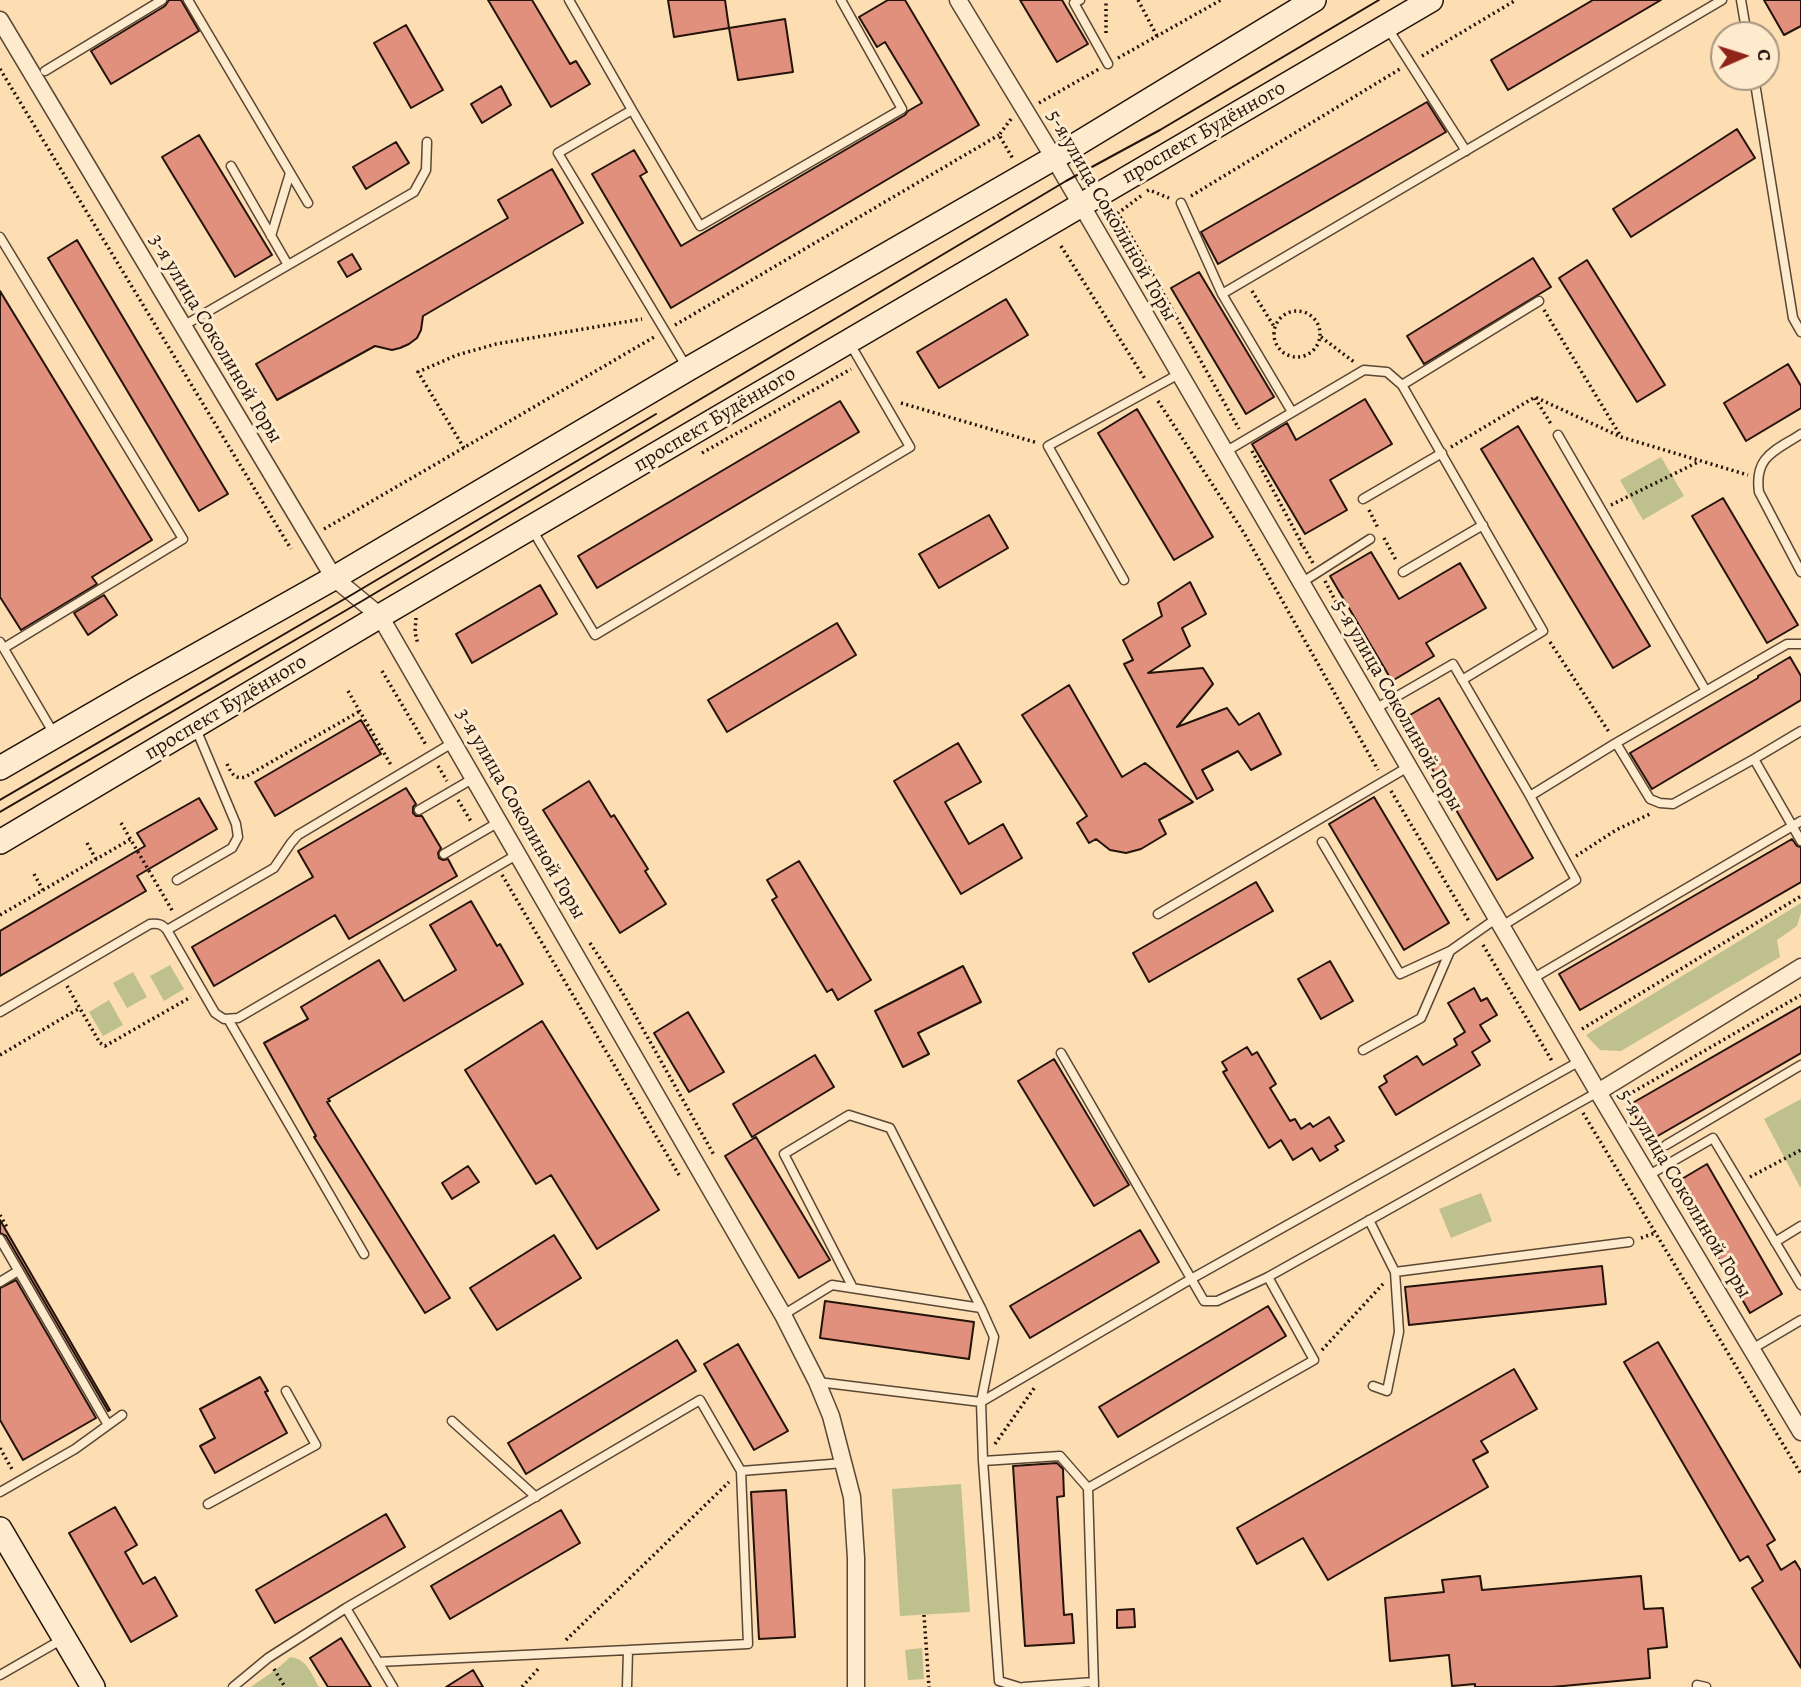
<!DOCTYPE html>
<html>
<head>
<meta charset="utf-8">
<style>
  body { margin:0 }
  #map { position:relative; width:1801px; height:1687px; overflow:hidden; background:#fddeb2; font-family:Alegreya,serif }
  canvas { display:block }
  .north { position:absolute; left:1710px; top:21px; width:70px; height:70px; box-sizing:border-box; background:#feeacd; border:2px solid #a6947f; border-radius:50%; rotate:87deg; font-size:19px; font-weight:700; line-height:28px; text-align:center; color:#23130a }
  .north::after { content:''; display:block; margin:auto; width:24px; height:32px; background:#8f2418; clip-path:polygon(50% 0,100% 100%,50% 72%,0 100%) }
</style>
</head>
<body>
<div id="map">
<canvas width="1801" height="1687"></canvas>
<div class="north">С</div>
</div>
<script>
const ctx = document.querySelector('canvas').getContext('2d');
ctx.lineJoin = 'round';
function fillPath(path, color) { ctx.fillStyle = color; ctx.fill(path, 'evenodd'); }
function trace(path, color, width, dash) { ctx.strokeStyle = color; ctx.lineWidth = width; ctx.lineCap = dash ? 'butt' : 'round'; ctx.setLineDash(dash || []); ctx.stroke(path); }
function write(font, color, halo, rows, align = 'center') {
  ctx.font = font + ' Alegreya,serif'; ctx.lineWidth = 6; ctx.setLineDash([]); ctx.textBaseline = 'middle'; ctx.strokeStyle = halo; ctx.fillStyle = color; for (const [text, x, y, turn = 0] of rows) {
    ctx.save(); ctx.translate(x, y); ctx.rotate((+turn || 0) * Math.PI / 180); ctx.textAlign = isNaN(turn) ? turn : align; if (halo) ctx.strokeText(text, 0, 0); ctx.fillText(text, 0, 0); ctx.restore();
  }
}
fillPath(new Path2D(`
  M1661 457 1684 496 1643 520 1620 480Z
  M1801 903V913L1797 926 1777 940 1780 957 1621 1051 1600 1050 1586 1035Z
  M170 965 184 989 164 1001 150 976Z
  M133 972 147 997 127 1008 113 983Z
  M109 1000 123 1025 103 1036 89 1012Z
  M1801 1099V1187H1800L1764 1119Z
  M1481 1193 1492 1221 1451 1238 1439 1209Z
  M961 1484 970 1612 900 1616 892 1489Z
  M922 1648 924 1679 908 1680 905 1650Z
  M290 1657C307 1659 311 1673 319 1687H251C264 1677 279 1669 290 1657Z`), '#bec18d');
const building = new Path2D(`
  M169 0H181L199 31 111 84 91 51 165 6Z
  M488 0H532L570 64 576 61 590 84 551 107Z
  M668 0H725L729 28 674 37Z
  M888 0H905L979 125 671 308 592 174 634 150 647 172 640 176 681 246 905 115 908 111 922 103 885 42 877 47 859 17Z
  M1020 0H1062L1088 44 1057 62Z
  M1593 0H1661L1508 90 1491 60Z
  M1764 0H1801V26L1784 35Z
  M785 19 793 72 738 80 729 28Z
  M406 25 443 90 411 108 374 43Z
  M501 86 511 105 482 123 471 104Z
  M1427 102 1446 132 1218 264 1201 232Z
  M1737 129 1755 158 1631 237 1613 209Z
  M199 135 272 255 235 277 162 157Z
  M396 142 409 163 366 189 353 167Z
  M552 169 583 223 423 316 421 330 417 338 409 344 400 348 392 350 375 346 277 400 256 364 508 218 498 200Z
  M77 240 228 494 199 511 48 258Z
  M352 254 361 269 347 277 338 262Z
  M1533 258 1551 287 1424 364 1407 336Z
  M1587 260 1665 385 1637 402 1559 278Z
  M1199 272 1274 397 1246 414 1171 288Z
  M0 291 152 540 92 577 97 584 21 630 0 597Z
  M1006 299 1028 335 939 388 917 352Z
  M1788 364 1801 386V408L1746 441 1724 403Z
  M1365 399 1392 444 1330 480 1347 510 1305 534 1252 444 1287 423 1296 440Z
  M840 401 859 432 597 588 578 556Z
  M1137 409 1213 537 1174 560 1098 433Z
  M1518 426 1650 646 1613 668 1481 449Z
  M1723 498 1798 625 1767 643 1692 516Z
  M989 515 1008 548 939 588 919 554Z
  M1371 552 1399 599 1460 563 1486 608 1426 643 1434 656 1392 681 1330 576Z
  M1190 582 1206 614 1182 628 1190 646 1148 673 1203 668 1213 684 1177 727 1227 708 1239 725 1259 713 1281 754 1251 770 1238 751 1202 770 1213 790 1197 799 1124 664 1133 660 1123 640 1162 616 1158 603Z
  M540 585 557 614 472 663 456 634Z
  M104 595 117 615 88 635 74 613Z
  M837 623 856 655 727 732 708 700Z
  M1790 657 1801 676V700L1652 789 1630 753 1758 678V676Z
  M1069 685 1122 777 1145 763 1193 802 1159 820 1166 834 1141 849 1126 853 1110 850 1096 839 1089 843 1077 823 1087 816 1022 715Z
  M1439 698 1533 858 1497 880 1403 719Z
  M361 720 381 754 275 816 255 782Z
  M958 743 981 782 945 802 969 844 1003 824 1022 858 961 894 894 781Z
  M589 781 611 817 614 815 648 869 645 871 666 904 620 933 543 810Z
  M406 788 416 804 413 807V813L416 816H422L441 848 438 853 439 858 443 860 448 859 457 876 349 939 335 915 214 986 192 947 313 877 298 851Z
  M1374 797 1449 923 1404 950 1329 824Z
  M199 798 217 829 137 876 146 891 0 976V931L145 846 137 833Z
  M1792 839 1797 846 1801 847V882L1580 1010 1559 974Z
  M799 861 871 980 838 1000 832 989 827 992 772 900 777 897 767 880Z
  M1256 882 1273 911 1149 982 1133 953Z
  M471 901 497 946 500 944 523 984 328 1099 330 1101 327 1102 450 1298 425 1313 314 1137 316 1136 264 1043 308 1019 301 1007 379 960 404 1001 456 970 430 925Z
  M1330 961 1353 1001 1321 1019 1298 979Z
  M963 966 981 1002 918 1033 929 1054 903 1067 875 1011Z
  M1474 988 1481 1001 1487 998 1497 1015 1480 1025 1490 1041 1472 1052 1480 1065 1396 1115 1379 1087 1387 1082 1384 1076 1417 1056 1423 1065 1457 1045 1454 1039 1465 1032 1448 1003Z
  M1801 1006V1053L1649 1141 1629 1105Z
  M688 1012 724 1072 689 1092 654 1033Z
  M542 1021 659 1210 597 1249 551 1175 536 1184 465 1070Z
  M1247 1047 1252 1055 1257 1052 1276 1084 1270 1088 1290 1121 1295 1119 1301 1129 1310 1123 1313 1127 1329 1117 1344 1141 1335 1146 1338 1150 1320 1161 1312 1148 1293 1160 1281 1140 1269 1148 1223 1072 1227 1070 1222 1062Z
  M815 1055 834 1087 752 1137 733 1104Z
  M1054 1059 1129 1185 1094 1206 1018 1081Z
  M756 1137 830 1260 799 1278 725 1156Z
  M1707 1164 1782 1294 1750 1313 1675 1183Z
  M468 1166 479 1182 452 1199 442 1183Z
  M0 1220 110 1410 108 1411 6 1236 0 1233Z
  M1140 1230 1159 1262 1030 1338 1010 1306Z
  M554 1235 581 1278 497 1330 470 1288Z
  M1602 1266 1606 1304 1409 1325 1405 1287Z
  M16 1280 96 1418 23 1460 0 1420V1288Z
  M825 1301 974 1322 969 1359 820 1338Z
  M1268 1306 1286 1336 1118 1437 1099 1407Z
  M677 1340 696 1371 526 1474 508 1443Z
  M1658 1342 1775 1540 1767 1545 1781 1570 1795 1561 1801 1571V1668L1752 1588 1763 1581 1748 1556 1740 1561 1624 1362Z
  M738 1344 788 1431 754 1450 704 1364Z
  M1514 1369 1537 1409 1481 1441 1488 1452 1473 1460 1488 1487 1328 1580 1303 1538 1257 1564 1237 1528Z
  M260 1377 268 1391 265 1392 287 1433 215 1473 200 1446 215 1438 200 1409Z
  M1057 1463 1063 1469 1064 1496 1057 1497 1064 1615 1072 1614 1074 1643 1025 1646 1013 1466Z
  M786 1490 795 1637 759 1639 751 1492Z
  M115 1507 137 1545 125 1552 143 1584 155 1577 177 1616 131 1642 69 1533Z
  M561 1510 580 1543 450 1619 431 1586Z
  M386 1514 405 1547 275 1623 256 1590Z
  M1480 1576 1482 1590 1641 1576 1644 1609 1663 1608 1667 1647 1648 1649 1650 1678 1552 1687H1475V1684L1452 1686 1449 1655 1390 1661 1385 1598 1444 1592 1442 1580Z
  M1134 1609 1135 1627 1117 1628V1610Z
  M341 1638 371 1687H328L310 1658Z
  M473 1670 483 1687H446Z`);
fillPath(building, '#e1907d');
trace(building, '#23130a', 2);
const lane = new Path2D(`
  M188 0 308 203
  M569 0 632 110
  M1080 0 1074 3 1108 64
  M1741 0 1747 35
  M1387 27 1466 151
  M45 71 162 0
  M1754 77 1793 318 1801 332
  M231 166 288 265
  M1181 203 1222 294 1292 412
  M271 236 290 173
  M0 237 183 539 4 648
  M1222 294 1722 0
  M183 326 414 192 426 170 427 142
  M686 366 558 153 632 110 700 226 902 109 841 0
  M1402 385 1539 301
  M1801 434C1775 451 1754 456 1759 492L1801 572
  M1558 435 1706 691
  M1225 452 1364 370 1387 372 1402 385 1543 631 1462 680
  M1363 499 1442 453
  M533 531 595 635 910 447 849 342
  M1403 572 1483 525
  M1124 580 1048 446 1179 374
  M1301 583 1370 539
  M0 642 50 727
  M1375 709 1453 664 1530 796 1576 880 1502 926
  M1616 743 1787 644H1801
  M1754 759 1801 731
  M1530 796 1616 743 1650 799 1660 803 1673 804 1754 759 1801 841
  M419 810 474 778
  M1322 842 1400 974 1450 951
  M444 854 499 822
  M177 880 232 848 238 837 236 824 196 729
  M1158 914 1408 767
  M167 930 274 868 291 843 298 835 454 742
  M1532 979 1801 821
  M0 1012 150 924C158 923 162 924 167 930L215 1013 224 1019 238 1018 518 854
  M228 1019 364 1254
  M1363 1050 1421 1018 1450 951 1497 918
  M1061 1053 1204 1301H1217L1268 1277 1598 1092
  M1666 1145 1801 1065
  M1649 1175 1713 1138 1801 1285
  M1369 1220 1395 1272 1629 1242
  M0 1239 108 1425
  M1775 1242 1801 1226
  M0 1282 18 1271
  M853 1288 784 1154 849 1115 890 1128 981 1308
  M783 1315 832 1285 981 1308 994 1337 981 1402 983 1461 999 1681 1019 1687
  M1752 1349 1801 1320
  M818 1382 981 1402 1191 1279 1580 1061
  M1373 1386 1387 1391 1399 1332 1395 1272
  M452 1421 536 1497
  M983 1461 1060 1456 1088 1488 1314 1360 1268 1277
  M1088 1488 1094 1687
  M0 1492 75 1449 122 1415
  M208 1504 316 1445 286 1391
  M378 1662 628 1650
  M0 1675 61 1640
  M1697 1685 1706 1687
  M233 1687 268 1658 346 1608
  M393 1687 346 1608 700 1400 741 1471 844 1463
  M627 1687 628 1650 748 1644 741 1471
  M1024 1687 1094 1682`);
const street = new Path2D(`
  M958 0 1054 158 1598 1092 1801 1432
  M0 20 334 578 380 616 783 1315 817 1382 831 1416 852 1497 856 1558V1687
  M1598 1092 1801 967`);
const secondary = new Path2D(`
  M0 768 140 687 334 578 688 369 1054 158 1314 0
  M0 842 380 616 1431 0
  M0 1529 93 1687`);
trace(lane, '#5a4634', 11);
trace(street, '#5a4634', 19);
trace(secondary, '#23130a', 26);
trace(new Path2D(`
  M1138 0 1157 36
  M1106 33V0
  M1422 56 1516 0
  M1118 58 1221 0
  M0 69 291 549
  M1039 103 1099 69
  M1011 119 999 135 1013 159
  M1147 191 1149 190 1169 198
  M1141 196 1118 213 1239 429
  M1191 196 1400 69
  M1061 246 1145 379
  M1252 291 1275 328
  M1544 310 1620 435
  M1274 334a23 23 0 1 1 46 0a23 23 0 1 1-46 0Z
  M675 325 999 135
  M1321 337 1354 362
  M1535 398 1551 424
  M1158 401 1244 533 1378 770
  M901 403 1038 443
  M1451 447 1535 397 1621 437 1748 475
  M464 448 418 372 457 355 496 344 642 319
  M1252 451 1302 544
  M702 453 851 369
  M1611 505 1698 462
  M1369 510 1378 528
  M324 529 656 336
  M1384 538 1397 562
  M1300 545 1302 544 1313 563
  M1325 581 1349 627
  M416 618 415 632 418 645
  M1550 642 1609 732
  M382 671 426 745
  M348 691 391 765
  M227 764C231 772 234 780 245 777L360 711
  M438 766 447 781
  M1391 791 1470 923
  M458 800 472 823
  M121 823 173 912
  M87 843 96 859
  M1576 856 1616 830 1652 813
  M34 874 43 890
  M502 875 679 1175
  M0 915 131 839
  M590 943 622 992 714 1155
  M1483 945 1552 1061
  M67 986 100 1043 105 1046 191 997
  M1582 1029 1801 896
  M0 1055 80 1008
  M1633 1092 1801 995
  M1583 1113 1801 1474
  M1750 1177 1801 1150
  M0 1215 8 1229
  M1641 1238 1655 1233
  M1322 1350 1383 1284
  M995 1444 1035 1387
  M0 1448 13 1471
  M924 1615 929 1687
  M566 1640 729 1482
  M274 1669 285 1687
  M522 1687 539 1668`), '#23130a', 3.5, [2, 3.5]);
trace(lane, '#feeacd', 8);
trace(street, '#feeacd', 16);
trace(secondary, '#feeacd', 23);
trace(new Path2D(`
  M0 800 353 594 656 414
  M0 812 362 601 1066 181 1160 130 1379 0`), '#23130a', 2);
write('21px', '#23130a', '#feeacd', [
  ["проспект Будённого",1204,133,-30],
  ["5-я улица Соколиной Горы",1111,216,60],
  ["3-я улица Соколиной Горы",215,339,59],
  ["проспект Будённого",715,420,-31],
  ["5-я улица Соколиной Горы",1397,706,60],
  ["проспект Будённого",226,708,-31],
  ["3-я улица Соколиной Горы",520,814,60],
  ["5-я улица Соколиной Горы",1684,1194,59]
]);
</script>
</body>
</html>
